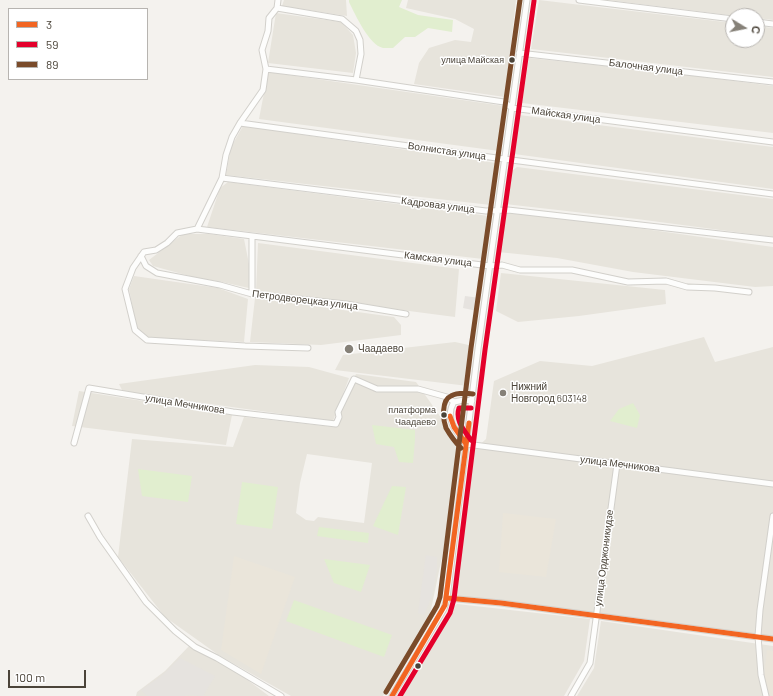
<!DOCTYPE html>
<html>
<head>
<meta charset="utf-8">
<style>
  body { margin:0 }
  #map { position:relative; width:773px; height:696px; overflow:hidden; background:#f4f2ee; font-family:Barlow,sans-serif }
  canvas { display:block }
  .legend { position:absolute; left:8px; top:8px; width:140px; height:72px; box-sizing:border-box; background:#fff; border:1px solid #b7b4b0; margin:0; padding:5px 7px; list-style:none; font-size:12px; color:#4b4439 }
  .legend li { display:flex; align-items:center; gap:8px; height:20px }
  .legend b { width:20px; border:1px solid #b7b4b0 }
  .north { position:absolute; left:725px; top:8px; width:40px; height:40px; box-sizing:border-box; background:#fff; border:1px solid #b7b4b0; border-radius:50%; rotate:100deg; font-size:11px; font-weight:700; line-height:16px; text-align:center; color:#4b4439 }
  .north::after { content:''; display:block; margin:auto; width:14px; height:18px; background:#868178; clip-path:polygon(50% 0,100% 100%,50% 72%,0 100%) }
  .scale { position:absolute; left:8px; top:670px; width:78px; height:18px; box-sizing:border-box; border:2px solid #4b4439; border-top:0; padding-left:5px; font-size:12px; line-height:14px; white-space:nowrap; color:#4b4439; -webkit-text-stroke:3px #fff; paint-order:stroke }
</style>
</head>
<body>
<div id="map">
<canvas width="773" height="696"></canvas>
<ul class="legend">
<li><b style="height:5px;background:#f26522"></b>3</li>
<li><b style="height:5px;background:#e4002b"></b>59</li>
<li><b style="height:5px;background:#7a4b2a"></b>89</li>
</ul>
<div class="north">С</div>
<div class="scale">100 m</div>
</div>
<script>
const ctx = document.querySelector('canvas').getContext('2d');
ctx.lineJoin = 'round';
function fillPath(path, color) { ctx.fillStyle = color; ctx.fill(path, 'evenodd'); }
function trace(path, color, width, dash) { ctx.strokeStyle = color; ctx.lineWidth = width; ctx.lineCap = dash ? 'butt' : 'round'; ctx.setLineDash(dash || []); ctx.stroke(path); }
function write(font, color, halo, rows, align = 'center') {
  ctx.font = font + ' Barlow,sans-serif'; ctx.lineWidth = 3; ctx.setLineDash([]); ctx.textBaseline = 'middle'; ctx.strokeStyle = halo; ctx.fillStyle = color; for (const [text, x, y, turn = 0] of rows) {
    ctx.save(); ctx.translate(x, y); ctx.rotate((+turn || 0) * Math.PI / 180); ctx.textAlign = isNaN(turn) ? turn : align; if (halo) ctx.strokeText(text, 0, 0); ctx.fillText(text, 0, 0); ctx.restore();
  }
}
fillPath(new Path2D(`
  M284 0H346L347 16 282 6Z
  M408 0H516L505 97 414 84 419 63 429 48 455 40 471 42 474 29 455 19 406 8Z
  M539 0 733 23V40H757V26L773 28V77L531 49Z
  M608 0H773V20L757 18V16H737Z
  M276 13 341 22 353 35 356 53 353 73 268 63Z
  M529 58 680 74 773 86V133L522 103Z
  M268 72 504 106 499 151 259 119Z
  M519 115 773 147V189L514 154Z
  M243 126 496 163 491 205 226 175 231 147Z
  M517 167 773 199V237L637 219 505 204 509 173Z
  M228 182 489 216 483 259 207 227 220 188Z
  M505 212 601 223 773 247V286L755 287 633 272 557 258 498 252Z
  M183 234H209L244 239 250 269 249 288 222 282 193 277 153 266 149 260Z
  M258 243 459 269 455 317 256 291Z
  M501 273 665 290 666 304 579 316 518 322 496 311Z
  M134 276 218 288 248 299 244 342 149 338 137 329 129 289Z
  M255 298 394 317 401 325V335L321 345 250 342Z
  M704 337 715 362 773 347V638L451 596 471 453 486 439 494 381 540 361 592 366Z
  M455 342 473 346 468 386 335 370 343 355Z
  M255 365 309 367 349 378 333 421 123 392 119 384Z
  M356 374 416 382 459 443 443 552 429 619 383 696H291L220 656 165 617 118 557 132 439 233 447 244 417 334 427 335 421ZM307 454 372 463 364 523 318 517 314 521 306 520 296 513 300 483Z
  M79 391 232 415 226 445 72 426Z
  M457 604 590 619 584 661 564 696H400L452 608Z
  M601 621 773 646V696H577L594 668Z
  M190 645 233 669 269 696H136L137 692 165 671Z`), '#e7e4dc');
fillPath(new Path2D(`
  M503 513 556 519 546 577 499 572Z
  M234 556 295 577 261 674 221 650Z
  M767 650 773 651V696H770L764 678Z`), '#eae5da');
fillPath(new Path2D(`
  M349 0H402L399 7 418 15 453 20 452 32 428 28 415 37H405L393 48C390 48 386 48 383 48 369 45 355 14 349 2Z
  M633 403 640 415 637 428 610 421 619 409Z
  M372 425 415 430V439L413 463 399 462 394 447 376 444Z
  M138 469 192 476 188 502 142 496Z
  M242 482 278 487 272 529 236 524Z
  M392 486 406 487 398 535 373 526Z
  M319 527 369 533 368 543 317 536Z
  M324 559 370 565 361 592 334 583Z
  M294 600 392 635 384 657 286 621Z`), '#e1eecf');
fillPath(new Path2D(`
  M465 296 480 298 477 311 463 308Z
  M426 555 437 557V569L432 596 424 615 418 613Z
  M180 658 215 676 203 696 188 695 183 696H147L141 690 160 677Z`), '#e6e3df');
const minor = new Path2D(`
  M579 0 733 19
  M277 8 342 19 356 31 360 40 361 54 356 80
  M757 22 773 24
  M519 53 773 82
  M266 69 356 80 504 102 512 108 773 142
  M240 123 504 159 773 194
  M222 178 486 211 508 210 773 240
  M197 229 222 178 226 155 232 137 240 123 263 90 266 69 262 50 268 31 269 18 277 8 278 0
  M252 236V294
  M141 256 146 266 157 273 220 285 252 294 346 304 406 314
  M308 348 245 346 147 340 135 330 125 289 133 268 144 252 156 250 167 243 177 233 197 229 490 266 502 265 520 270H572L628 282 666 281 687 287 715 288 749 292
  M74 443 89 388 233 412 336 424 339 417 338 412 354 379 377 389H418L447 397 454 402
  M466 444 773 484
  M466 444C456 432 444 418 454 402L464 400 472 401
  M88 516 100 537 146 602 175 631 195 647 217 658 281 696
  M447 598 501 603 773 639
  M392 696 444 609 447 598 478 349 527 0
  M571 696 590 663 617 464
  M766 696 761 675 758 636 760 610 773 516`);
trace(minor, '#d2d0cb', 7);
trace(minor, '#fdfdfc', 5);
trace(new Path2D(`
  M450 416 454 427 466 444
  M447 598 501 603 773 639
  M392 696 445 605 469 423`), '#f26522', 5);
trace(new Path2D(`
  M471 408H459C455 421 464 430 471 440
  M400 696 450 613 454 599 485 350 534 1`), '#e4002b', 5);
trace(new Path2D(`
  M461 448C455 442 450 435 446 428 443 420 441 400 451 396 458 392 466 393 473 394
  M386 692 437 606 440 597 471 348 520 0`), '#7a4b2a', 5);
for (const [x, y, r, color] of [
  [512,60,3.5,"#4b4439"],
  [349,349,5,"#868178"],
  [503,393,4,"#868178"],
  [444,415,3.5,"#4b4439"],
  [418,666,3.5,"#4b4439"]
]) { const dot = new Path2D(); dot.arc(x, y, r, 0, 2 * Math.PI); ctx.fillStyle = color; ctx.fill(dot); trace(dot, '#fff', 1.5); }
write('9px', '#4b4439', '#fff', [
  ["улица Майская",504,60],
  ["платформа",436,410],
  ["Чаадаево",436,422]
], 'right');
write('10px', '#4b4439', '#fff', [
  ["Балочная улица",646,67,7],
  ["Майская улица",566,115,8],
  ["Волнистая улица",447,151,8],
  ["Кадровая улица",438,205,7],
  ["Камская улица",438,259,7],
  ["Петродворецкая улица",305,300,7],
  ["улица Мечникова",185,404,9],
  ["улица Мечникова",620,464,7],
  ["улица Орджоникидзе",604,558,-83]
]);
write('10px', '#4b4439', '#fff', [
  ["Чаадаево",358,349],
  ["Нижний",511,387],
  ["Новгород 603148",511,399]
], 'left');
</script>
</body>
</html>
